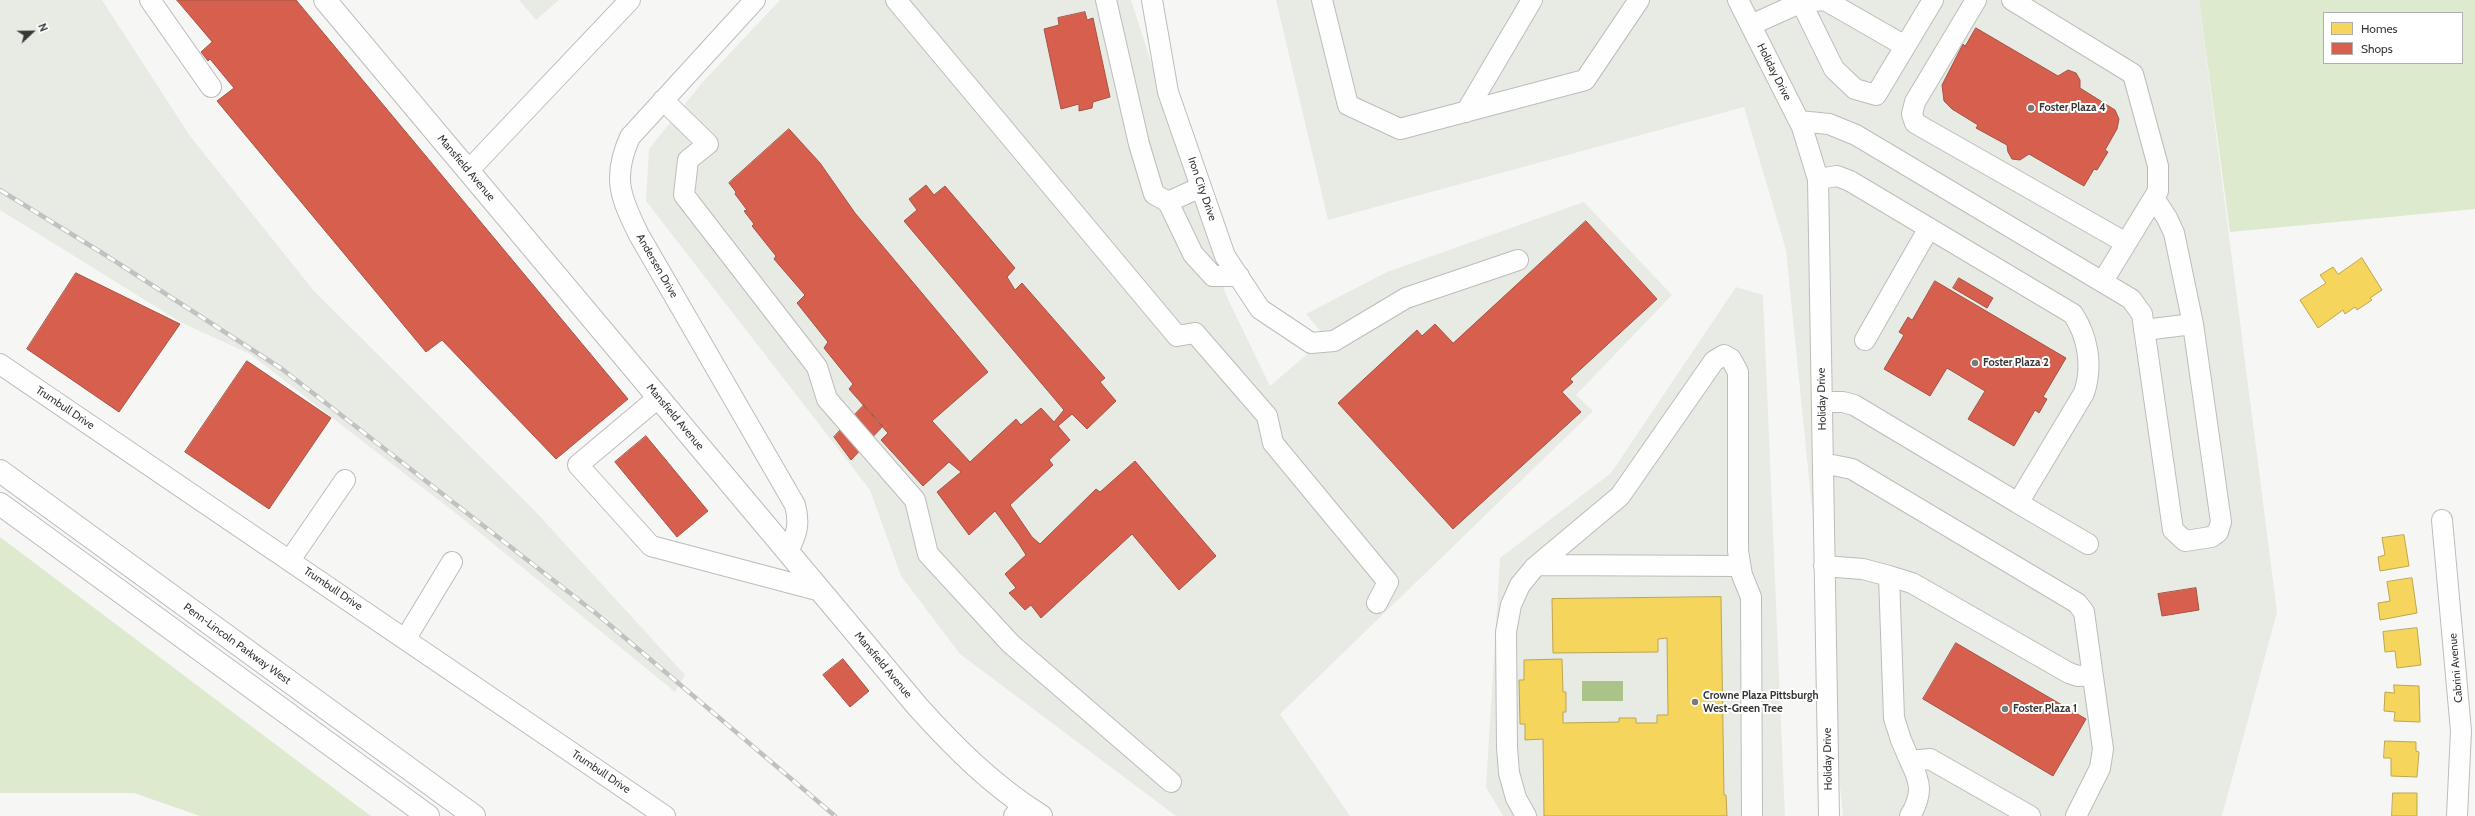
<!DOCTYPE html>
<html>
<head>
<meta charset="utf-8">
<style>
  body { margin:0 }
  #map { position:relative; width:2475px; height:816px; overflow:hidden; background:#f6f7f5; font-family:Cabin,sans-serif }
  canvas { display:block }
  .legend { position:absolute; left:2323px; top:12px; width:140px; height:52px; box-sizing:border-box; background:#fff; border:1px solid #afafaf; margin:0; padding:5px 7px; list-style:none; font-size:12px; color:#373836 }
  .legend li { display:flex; align-items:center; gap:8px; height:20px }
  .legend b { width:20px; border:1px solid #afafaf }
  .north { position:absolute; left:12px; top:12px; width:40px; height:40px; -webkit-text-stroke:3px #fff; paint-order:stroke; rotate:68deg; font-size:11px; font-weight:700; line-height:16px; text-align:center; color:#373836 }
  .north::after { content:''; display:block; margin:auto; width:14px; height:18px; background:#373836; clip-path:polygon(50% 0,100% 100%,50% 72%,0 100%) }
</style>
</head>
<body>
<div id="map">
<canvas width="2475" height="816"></canvas>
<ul class="legend">
<li><b style="height:11px;background:#f6d55c"></b>Homes</li>
<li><b style="height:11px;background:#d6604d"></b>Shops</li>
</ul>
<div class="north">N</div>
</div>
<script>
const ctx = document.querySelector('canvas').getContext('2d');
ctx.lineJoin = 'round';
function fillPath(path, color) { ctx.fillStyle = color; ctx.fill(path, 'evenodd'); }
function trace(path, color, width, dash) { ctx.strokeStyle = color; ctx.lineWidth = width; ctx.lineCap = dash ? 'butt' : 'round'; ctx.setLineDash(dash || []); ctx.stroke(path); }
function write(font, color, halo, rows, align = 'center') {
  ctx.font = font + ' Cabin,sans-serif'; ctx.lineWidth = 4; ctx.setLineDash([]); ctx.textBaseline = 'middle'; ctx.strokeStyle = halo; ctx.fillStyle = color; for (const [text, x, y, turn = 0] of rows) {
    ctx.save(); ctx.translate(x, y); ctx.rotate((+turn || 0) * Math.PI / 180); ctx.textAlign = isNaN(turn) ? turn : align; if (halo) ctx.strokeText(text, 0, 0); ctx.fillText(text, 0, 0); ctx.restore();
  }
}
fillPath(new Path2D(`
  M0 0H102L190 136 314 291 534 510 685 675 675 692 463 519 250 354 182 323 0 210Z
  M519 0H559L536 20Z
  M780 0H1131L1226 295 1270 386 1326 338 1306 314 1387 272 1584 202 1672 295 1576 395 1593 411 1280 714 1350 816H1176L960 654 901 576 870 490 646 201 649 149 701 84Z
  M1276 0H2199L2277 612 2222 816H1843L1786 250 1744 107 1328 220Z
  M1736 287 1763 295 1785 816H1503L1486 787 1500 558 1611 473Z`), '#e7ebe4');
fillPath(new Path2D(`
  M2199 0H2475V209L2230 232ZM2324 13H2462V63H2324Z
  M0 537 364 811 371 816H200L134 793H0Z`), '#ddeacd');
fillPath(new Path2D(`
  M1582 681H1623V701H1582Z`), '#aac389');
const homes = new Path2D(`
  M2362 258 2382 290 2370 298 2372 300 2357 310 2355 307 2345 314 2343 310 2318 328 2300 300 2326 283 2320 275 2333 267 2338 274Z
  M2404 535 2409 566 2380 571 2378 557 2385 555 2382 538Z
  M2412 578 2417 613 2380 620 2378 603 2390 601 2387 582Z
  M1721 597 1724 795H1726L1727 816H1544L1543 739 1525 740V724H1520L1519 680H1524V660L1562 659 1563 692H1566V712H1563V723L1619 722V718H1636V723H1657V715H1668L1667 638 1658 639V652L1553 653 1552 599Z
  M2417 628 2421 665 2397 668 2395 651 2385 652 2383 632Z
  M2394 685 2419 686 2420 722 2394 721 2395 712 2384 711 2385 692 2394 693Z
  M2385 741 2416 742V751L2419 752 2417 777 2391 776V758H2384Z
  M2393 793H2417V816H2392Z`);
fillPath(homes, '#f6d55c');
trace(homes, '#bda651', 1);
const shops = new Path2D(`
  M177 0H296L628 399 556 459 442 340 426 352 217 101 234 88 210 59 208 61 201 52 212 42Z
  M1085 12 1087 20 1093 18 1110 97 1093 102 1092 108 1079 111V104L1061 109 1044 29 1059 25 1058 18Z
  M1976 28 2058 76 2068 70 2076 73 2080 80V88L2115 110 2119 119 2117 129 2105 150 2108 152 2097 170 2094 169 2084 186 2029 154 2020 160 2012 159 2008 152 2007 145 1976 128 1978 125 1952 109 1944 101 1942 85 1963 44 1965 46Z
  M789 129 820 163 855 213 988 372 932 421 970 462 1016 419 1021 425 1041 408 1054 422 1064 410 904 221 917 210 909 199 926 185 934 195 945 186 1015 268 1007 277 1015 290 1022 283 1105 378 1100 382 1116 401 1087 429 1072 414 1058 426 1070 440 1049 460 1053 465 1010 505 1032 537 1040 544 1096 489 1100 492 1135 461 1216 556 1179 590 1132 534 1041 618 1031 605 1025 610 1009 593 1016 588 1005 574 1026 555 1019 544 995 511 969 535 937 492 961 472 949 462 923 486 881 440 888 433 849 389 853 384 824 348 828 342 797 303 805 295 774 259 776 256 752 226 754 224 744 211 747 210 735 194 736 192 729 183Z
  M1586 221 1657 299 1570 379 1573 382 1562 392 1581 412 1453 529 1338 403 1417 330 1422 336 1435 324 1453 343Z
  M76 273 180 324 119 412 27 349Z
  M1959 278 1993 298 1987 308 1953 288Z
  M1935 281 2066 358 2043 397 2047 399 2039 413 2035 410 2014 446 1968 419 1985 391 1947 368 1930 396 1884 369 1904 335 1899 332 1908 317 1912 320Z
  M247 361 331 418 269 509 185 452Z
  M864 405 883 426 851 460 834 437Z
  M646 436 708 511 677 537 615 462Z
  M2196 588 2199 610 2162 616 2158 594Z
  M1956 643 2086 719 2053 776 1923 699Z
  M843 659 869 691 850 707 823 675Z`);
fillPath(shops, '#d6604d');
trace(shops, '#a65446', 1);
const minor = new Path2D(`
  M150 0 211 87
  M755 0 630 137C612 177 620 197 639 235L795 505C800 524 797 534 788 551
  M896 0 1177 336 1195 333 1267 416 1273 443 1388 582 1377 603
  M1106 0 1139 144 1154 194 1168 202 1201 187
  M1152 0 1168 92 1225 256 1260 309 1311 343 1334 341 1406 298 1518 260
  M1322 0 1348 105 1400 129 1585 80 1639 0
  M1738 0 1802 127 1818 179 1829 816
  M1800 0 1834 69 1855 89 1876 95 1933 0
  M1976 0 1915 102 1912 114 1915 123 2126 243
  M2012 0 2133 74 2158 166V191L2103 281
  M1751 25 1802 2 1825 0 1905 46
  M663 100 708 144 688 160 684 195 817 367 827 399 915 500 928 554 1011 644 1171 782
  M1466 112 1532 0
  M1799 121 1829 124 1856 135 2131 299 2142 314 2173 530 2185 541 2211 537 2218 532 2221 522 2193 324 2174 233 2167 218 2154 198
  M468 171 630 0
  M1818 179 1837 176 1850 181 2073 314C2088 337 2093 366 2084 393L2018 503 1854 405 1843 402H1822
  M1168 202 1193 254 1213 276H1239
  M2144 330 2193 324
  M1865 340 1929 228
  M0 364 665 816
  M659 397 578 465 651 546 821 591
  M1823 463 1852 469 2077 603 2084 612 2103 749 2100 768 2076 816
  M2018 503 2088 544
  M2442 520 2461 731 2457 816
  M290 560 345 480
  M1538 565 1740 566
  M1824 566 1863 569 1889 576 1894 718 1901 740 1910 761 1930 759 2030 816
  M1889 576 1912 583 2069 673 2078 676 2092 675
  M406 638 452 562
  M1910 761C1921 783 1923 794 1910 816
  M1014 816 1024 805
  M1526 816 1516 798 1509 773 1507 747 1506 632 1511 605 1520 585 1534 568 1620 496 1714 361 1724 355 1731 359 1738 372V551L1742 575 1751 597 1752 816`);
const major = new Path2D(`
  M325 0 918 707C955 748 993 786 1041 816`);
const highway = new Path2D(`
  M0 471 474 816
  M0 504 428 816`);
trace(minor, '#bcbdbb', 22);
trace(major, '#bcbdbb', 24);
trace(highway, '#bcbdbb', 24);
trace(minor, '#fefefe', 20);
trace(major, '#fefefe', 22);
trace(highway, '#fefefe', 22);
const rail = new Path2D(`
  M0 190 107 256 282 369 598 615 835 816`);
trace(rail, '#c1c1c1', 4.5);
trace(rail, '#fff', 3, [9]);
for (const [x, y, r, color] of [
  [2031,108,4,"#7a7b79"],
  [1975,363,4,"#7a7b79"],
  [1695,702,4,"#7a7b79"],
  [2005,709,4,"#7a7b79"]
]) { const dot = new Path2D(); dot.arc(x, y, r, 0, 2 * Math.PI); ctx.fillStyle = color; ctx.fill(dot); trace(dot, '#fff', 1.5); }
write('11px', '#373836', '#fff', [
  ["Holiday Drive",1774,72,63],
  ["Mansfield Avenue",466,168,50],
  ["Iron City Drive",1202,189,71],
  ["Andersen Drive",657,266,60],
  ["Holiday Drive",1822,399,-91],
  ["Trumbull Drive",65,408,34],
  ["Mansfield Avenue",675,417,50],
  ["Trumbull Drive",333,589,34],
  ["Penn-Lincoln Parkway West",237,644,36],
  ["Mansfield Avenue",883,665,50],
  ["Cabrini Avenue",2456,668,-95],
  ["Holiday Drive",1828,759,-91],
  ["Trumbull Drive",601,772,34]
]);
write('bold 11px', '#373836', '#fff', [
  ["Foster Plaza 4",2039,108],
  ["Foster Plaza 2",1983,363],
  ["Crowne Plaza Pittsburgh",1703,696],
  ["West-Green Tree",1703,709],
  ["Foster Plaza 1",2013,709]
], 'left');
</script>
</body>
</html>
